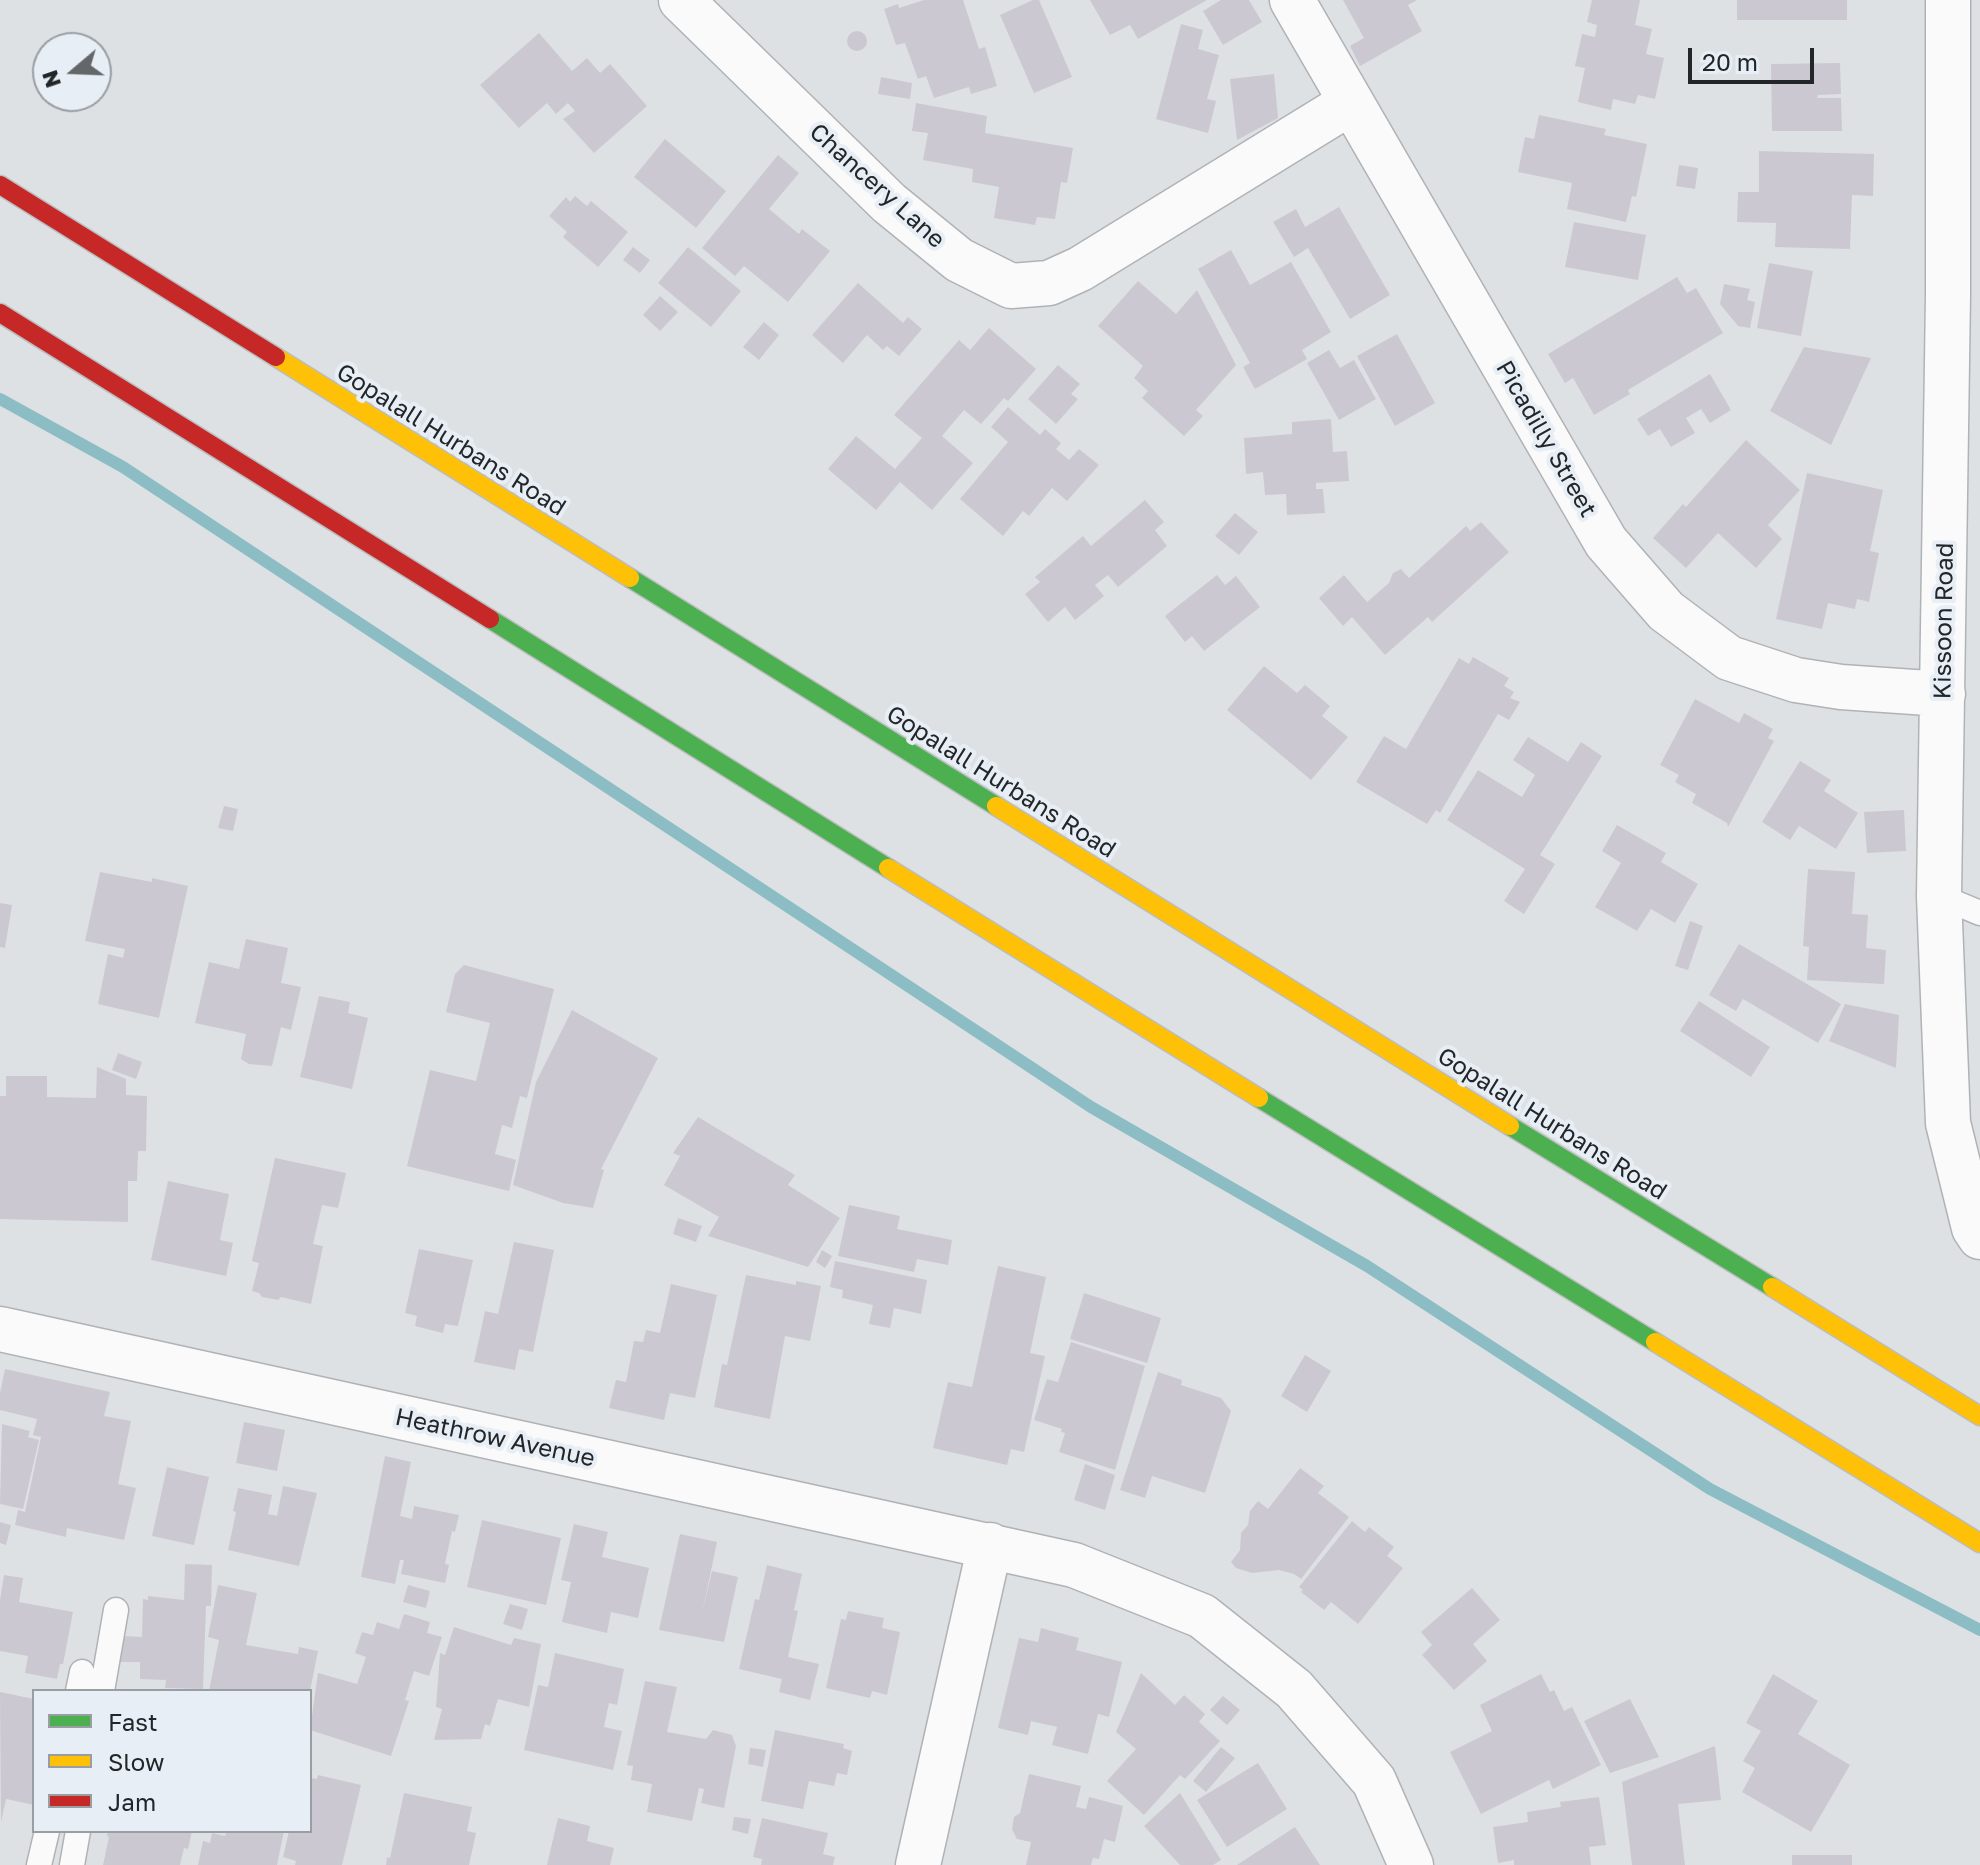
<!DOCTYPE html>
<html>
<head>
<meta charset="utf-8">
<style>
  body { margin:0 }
  #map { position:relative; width:1980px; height:1865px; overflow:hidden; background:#dde1e4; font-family:"Golos Text",sans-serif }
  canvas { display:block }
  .legend { position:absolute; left:32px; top:1689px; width:280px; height:144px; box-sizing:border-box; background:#e7eef5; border:2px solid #999ea3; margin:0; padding:10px 14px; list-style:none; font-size:24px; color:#232628 }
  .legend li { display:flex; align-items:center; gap:16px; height:40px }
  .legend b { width:40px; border:2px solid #999ea3 }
  .north { position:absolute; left:32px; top:32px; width:80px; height:80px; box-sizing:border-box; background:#e7eef5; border:2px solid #999ea3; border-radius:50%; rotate:251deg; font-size:22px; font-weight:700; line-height:32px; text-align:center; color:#232628 }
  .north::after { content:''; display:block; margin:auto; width:28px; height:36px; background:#64676a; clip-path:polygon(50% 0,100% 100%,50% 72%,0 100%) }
  .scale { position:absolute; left:1688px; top:48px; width:126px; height:36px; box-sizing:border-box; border:4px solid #232628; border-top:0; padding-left:10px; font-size:24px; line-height:28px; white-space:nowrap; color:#232628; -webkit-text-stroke:6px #e7eef5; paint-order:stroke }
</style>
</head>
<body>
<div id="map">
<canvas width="1980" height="1865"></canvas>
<ul class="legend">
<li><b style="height:10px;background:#4caf50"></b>Fast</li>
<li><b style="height:10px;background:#ffc107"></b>Slow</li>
<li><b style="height:10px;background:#c62828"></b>Jam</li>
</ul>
<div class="north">N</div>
<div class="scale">20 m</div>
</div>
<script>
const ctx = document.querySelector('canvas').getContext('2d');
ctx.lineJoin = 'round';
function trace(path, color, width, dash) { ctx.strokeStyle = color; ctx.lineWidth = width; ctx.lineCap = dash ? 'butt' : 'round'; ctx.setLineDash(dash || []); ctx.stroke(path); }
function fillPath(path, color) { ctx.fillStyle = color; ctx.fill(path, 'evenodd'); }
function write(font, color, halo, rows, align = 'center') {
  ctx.font = font + ' "Golos Text",sans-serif'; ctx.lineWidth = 8; ctx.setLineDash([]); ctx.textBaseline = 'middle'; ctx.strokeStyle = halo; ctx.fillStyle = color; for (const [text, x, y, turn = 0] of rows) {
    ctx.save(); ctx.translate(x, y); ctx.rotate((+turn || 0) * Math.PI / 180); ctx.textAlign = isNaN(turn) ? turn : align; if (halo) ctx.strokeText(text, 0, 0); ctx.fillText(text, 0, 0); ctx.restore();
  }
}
trace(new Path2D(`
  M0 399 123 467 1091 1107 1367 1266 1710 1489 1980 1630`), '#8dbdc4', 12);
fillPath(new Path2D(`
  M924 0H963L979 49 985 47 997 86 971 94 969 87 934 98 926 76 918 79 905 43 896 45 884 9 898 4 899 8Z
  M1033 0H1039L1072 77 1034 93 1000 15Z
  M1090 0H1207L1138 39 1130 25 1110 35Z
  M1221 0H1249L1262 22 1223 45 1203 11Z
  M1343 0H1417L1408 5 1422 31 1360 66 1350 46 1364 38Z
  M1592 0H1640L1635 25 1652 29 1646 54 1664 58 1655 99 1638 95 1635 104 1613 99 1611 110 1578 102 1585 68 1575 66 1582 34 1595 37 1597 25 1587 22Z
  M1737 0H1847V20H1737Z
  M1181 24 1203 30 1198 49 1219 55 1207 99 1216 101 1208 133 1156 119Z
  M847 41a10 10 0 1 1 20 0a10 10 0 1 1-20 0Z
  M539 33 572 71 587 58 600 73 610 64 647 106 594 153 563 119 575 111 568 103 556 114 547 103 519 128 480 85Z
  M1840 63 1841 94 1818 95 1817 98H1841L1842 131H1772L1771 64Z
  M1274 74 1278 118 1237 140 1230 79Z
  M881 77 912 83 910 99 878 94Z
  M916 103 987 116 985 133 1073 148 1067 183 1061 182 1055 219 1037 217 1035 225 994 218 999 187 972 182 973 169 923 160 928 133 912 131Z
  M1539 115 1606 129 1604 135 1647 144 1636 197 1632 196 1626 222 1567 209 1572 183 1518 172 1525 137 1534 139Z
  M665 139 726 191 696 228 634 177Z
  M1759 151 1874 154 1873 196 1852 195 1850 249 1775 247 1776 223 1737 222 1738 192H1759Z
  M778 155 799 173 769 209 799 234 802 229 830 251 788 302 744 266 735 276 702 248Z
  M1679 165 1698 168 1695 189 1676 186Z
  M575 196 587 206 591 201 628 232 598 267 563 237 567 232 549 216 566 197 570 202Z
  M1339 207 1390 295 1350 319 1308 248 1294 257 1273 222 1296 209 1305 227Z
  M1574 222 1646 235 1638 280 1565 267Z
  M633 247 650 260 640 273 623 260Z
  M688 247 741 291 711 327 658 283Z
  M1231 250 1250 285 1291 262 1331 332 1302 350 1307 359 1255 389 1243 367 1250 363 1198 269Z
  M1769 263 1813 271 1801 336 1757 328Z
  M1677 277 1687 293 1696 288 1723 333 1628 390 1630 394 1594 415 1573 378 1565 383 1548 354Z
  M1138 281 1176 314 1197 290 1236 365 1196 410 1203 416 1184 436 1142 398 1148 391 1134 378 1143 366 1098 326Z
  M858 283 903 323 908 317 922 329 899 356 887 346 883 350 867 335 843 363 812 335Z
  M1724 284 1750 289 1747 300 1755 302 1750 328 1738 326 1720 304Z
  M660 296 678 312 660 331 643 315Z
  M764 322 779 335 759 360 743 347Z
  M989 328 1036 369 1008 401 1004 398 981 424 964 410 942 436 973 463 932 510 900 482 876 510 828 469 856 436 895 469 922 438 894 415 959 340 970 350Z
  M1397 334 1435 403 1395 426 1357 356Z
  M1804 347 1871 358 1831 445 1770 411Z
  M1329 350 1340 368 1354 360 1376 399 1339 420 1307 363Z
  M1058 365 1080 384 1071 394 1078 399 1056 424 1028 399Z
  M1710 374 1731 410 1710 423 1701 409 1686 418 1695 433 1671 447 1660 429 1648 436 1637 419Z
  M1008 407 1040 435 1045 429 1061 443 1056 449 1069 460 1079 449 1099 465 1067 501 1052 488 1029 516 1023 511 1003 536 960 499 1008 442 991 427Z
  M1331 419 1333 452 1347 451 1349 481 1316 483V489H1323L1325 513 1287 515 1286 494 1265 495 1263 472 1246 474 1244 438 1292 434V422Z
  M1746 440 1800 490 1768 525 1782 539 1756 568 1718 533 1686 568 1653 538 1683 504 1686 507Z
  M1807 473 1883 490 1870 551 1879 553 1869 602 1857 599 1855 609 1828 603 1822 629 1776 619Z
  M1145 500 1164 522 1155 530 1167 546 1118 587 1108 575 1095 585 1104 596 1075 620 1065 607 1048 622 1025 594 1040 582 1035 577 1083 536 1091 546Z
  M1235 513 1258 532 1239 555 1215 536Z
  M1481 522 1509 552 1432 622 1428 617 1385 655 1352 617 1343 626 1319 598 1344 575 1367 602 1389 583 1393 573 1401 569 1409 578 1466 526 1470 531Z
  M1217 575 1225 585 1236 576 1260 607 1204 651 1192 636 1185 642 1165 616Z
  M1473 657 1509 678 1504 686 1514 692 1510 698 1520 702 1509 720 1498 714 1440 813 1436 810 1427 824 1356 782 1384 736 1406 749 1459 658 1469 664Z
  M1264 666 1297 693 1305 685 1330 706 1322 716 1348 737 1311 780 1227 710Z
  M1695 699 1739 723 1744 713 1773 729 1768 738 1774 741 1728 827 1727 823 1692 803 1696 794 1675 782 1679 775 1660 765Z
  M1528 737 1568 762 1581 742 1602 756 1540 855 1555 864 1524 914 1504 901 1525 869 1447 820 1478 770 1522 797 1535 775 1513 760Z
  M1800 761 1831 780 1824 791 1858 813 1836 849 1799 826 1790 840 1762 822Z
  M224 806 238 809 233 831 218 828Z
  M1904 810 1906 851 1867 853 1864 812Z
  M1617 825 1666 853 1661 862 1698 884 1675 923 1651 909 1637 931 1595 907 1621 863 1602 851Z
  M1808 869 1855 872 1852 914 1868 915 1866 948 1886 950 1884 984 1807 980 1809 947 1803 946Z
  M100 872 152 882V878L188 886 159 1018 98 1004 108 954 123 958 125 949 85 941Z
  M0 903 12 905 5 948 0 947Z
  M1690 921 1703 926 1688 970 1675 966Z
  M246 939 288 948 281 983 301 987 291 1030 281 1027 272 1066 249 1064 241 1059 246 1034 195 1023 209 962 239 969Z
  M1739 944 1841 1004 1818 1043 1743 999 1736 1011 1709 995Z
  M464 965 554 989 527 1098 520 1096 512 1128 502 1125 495 1154 516 1160 509 1191 407 1166 430 1070 476 1081 490 1023 446 1012 455 974Z
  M319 996 350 1002 348 1013 368 1018 352 1089 300 1077Z
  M1699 1001 1770 1047 1751 1077 1680 1031Z
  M1845 1004 1899 1015 1896 1068 1829 1041Z
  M572 1010 658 1058 601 1169 604 1170 593 1208 563 1203 513 1185 536 1082Z
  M118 1053 142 1062 136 1079 112 1070Z
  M97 1067 126 1079V1095L147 1096 146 1151H138L137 1181H128V1222L0 1219V1096H6V1076H47V1097L96 1098Z
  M698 1117 795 1175 788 1185 840 1218 808 1267 708 1236 719 1217 664 1185 680 1156 673 1153Z
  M275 1158 346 1173 338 1208 322 1205 313 1244 323 1246 311 1304 281 1297 278 1300 262 1297 259 1293 252 1291 259 1263 252 1261Z
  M168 1181 229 1194 220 1240 233 1243 226 1276 151 1260Z
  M849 1205 900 1216 897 1229 952 1240 948 1265 917 1259 914 1272 838 1256Z
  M678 1218 702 1226 696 1242 673 1234Z
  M514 1242 554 1250 533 1352 519 1349 515 1370 474 1362 485 1311 498 1314Z
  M419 1249 473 1260 458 1326 445 1324 443 1333 415 1326 417 1316 405 1313Z
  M822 1250 832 1256 825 1268 816 1262Z
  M835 1261 927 1280 921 1314 894 1308 890 1328 869 1324 873 1305 842 1298 843 1290 830 1287Z
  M998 1266 1046 1277 1030 1353 1045 1356 1024 1452 1011 1449 1007 1465 933 1448 948 1382 972 1387Z
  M746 1275 796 1285V1281L821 1286 810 1341 785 1336 770 1419 714 1407 722 1364 727 1365Z
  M671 1284 717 1295 695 1398 670 1393 664 1420 609 1408 616 1380 626 1382 634 1341 643 1342 646 1330 660 1333Z
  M1084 1293 1161 1318 1147 1363 1070 1339Z
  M1071 1342 1145 1366 1115 1470 1059 1452 1065 1433 1061 1432 1062 1429 1034 1420 1047 1379 1058 1382Z
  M1305 1355 1331 1371 1307 1412 1281 1396Z
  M5 1369 110 1392 104 1416 131 1421 118 1484 136 1488 124 1540 67 1528 66 1537 15 1525 18 1510 25 1512 41 1437 33 1435 37 1419 0 1410V1393Z
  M1158 1372 1182 1380 1181 1385 1221 1398 1231 1411 1205 1493 1152 1476 1145 1498 1120 1490Z
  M244 1422 285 1430 277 1471 236 1463Z
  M2 1424 30 1431 28 1437 39 1440 23 1509 0 1504Z
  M385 1456 411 1462 400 1516 412 1519 414 1506 459 1515 455 1532 452 1531 445 1564 449 1565 445 1583 401 1574 404 1560H400L395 1584 361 1577Z
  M1085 1464 1115 1475 1105 1510 1074 1500Z
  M167 1467 209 1477 194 1545 152 1536Z
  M1300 1468 1324 1486 1318 1493 1349 1517 1301 1579 1294 1574 1279 1570 1252 1573 1236 1568 1231 1562 1240 1550 1241 1533 1248 1525 1250 1511 1258 1501 1268 1509Z
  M283 1486 317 1493 299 1566 228 1550 236 1512 233 1511 238 1488 272 1495 268 1514 277 1516Z
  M482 1520 561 1538 546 1605 467 1587Z
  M1352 1521 1365 1532 1369 1527 1394 1547 1387 1556 1403 1568 1358 1624 1331 1602 1324 1610 1301 1592 1303 1590 1299 1587Z
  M0 1522 11 1525 6 1545 0 1543Z
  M574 1524 608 1532 602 1557 649 1568 638 1618 611 1612 607 1633 562 1622 571 1582 561 1580Z
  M680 1534 717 1542 702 1614 712 1571 738 1577 724 1642 659 1630Z
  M185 1564 212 1565 211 1606H206L203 1689 165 1688 166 1680 140 1679V1662H118L123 1636 142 1637 143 1599 148 1600V1596L184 1600Z
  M767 1565 802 1574 794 1610 798 1611 788 1657 819 1664 810 1700 779 1692 782 1679 739 1669 755 1599 759 1600Z
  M4 1575 23 1578 19 1602 73 1612 63 1664H60L57 1679 25 1673 28 1656 0 1651V1600Z
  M218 1585 257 1593 246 1645 298 1654 299 1647 318 1651 310 1691H209L219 1640 208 1637Z
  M408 1585 430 1591 426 1608 403 1602Z
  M1472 1588 1500 1620 1473 1644 1487 1661 1454 1690 1422 1655 1432 1645 1421 1632Z
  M510 1604 528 1609 522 1630 503 1624Z
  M848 1611 884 1618 882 1628 900 1632 887 1695 872 1691 870 1698 826 1688 841 1619 846 1620Z
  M404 1614 430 1622 427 1633 442 1637 429 1676 414 1671 405 1700 409 1701 391 1756 310 1730 318 1673 357 1684 366 1657 355 1653 362 1632 373 1635 377 1622 399 1629Z
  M454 1627 511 1645 514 1638 541 1644 529 1707 498 1699 490 1726 485 1724 481 1739 434 1740 442 1709 436 1707 440 1653 445 1655Z
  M1041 1628 1079 1638 1076 1650 1122 1662 1109 1717 1098 1714 1088 1754 1052 1745 1057 1727 1031 1721 1028 1735 998 1728 1019 1638 1038 1642Z
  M555 1653 624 1669 617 1705 609 1703 604 1727 622 1731 613 1770 524 1750 538 1685 548 1687Z
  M1141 1673 1175 1705 1184 1695 1205 1714 1199 1722 1220 1741 1185 1779 1180 1775 1144 1815 1107 1781 1136 1749 1116 1732Z
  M1541 1674 1550 1692 1554 1690 1564 1711 1572 1707 1601 1765 1553 1789 1549 1780 1481 1814 1450 1752 1492 1731 1480 1705Z
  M1773 1674 1818 1701 1798 1734 1850 1765 1811 1832 1742 1792 1755 1768 1743 1761 1761 1731 1746 1723Z
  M645 1681 677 1687 667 1732 706 1739 713 1730 732 1735 736 1746 724 1808 701 1803 704 1789 699 1788 692 1821 647 1812 652 1784 631 1780 633 1766 627 1765Z
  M0 1692 34 1699V1805L6 1799 1 1822Z
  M1223 1696 1240 1710 1227 1725 1210 1710Z
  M1630 1699 1659 1757 1610 1773 1584 1721Z
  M775 1730 844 1744 843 1748 852 1751 847 1775 837 1773 834 1786 809 1781 803 1809 761 1801Z
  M1715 1746 1721 1800 1678 1804 1685 1865H1632L1622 1782Z
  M1221 1747 1235 1758 1206 1792 1193 1781Z
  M750 1748 766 1750 763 1767 748 1764Z
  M1258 1763 1287 1809 1227 1847 1197 1800Z
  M1029 1774 1081 1786 1076 1807 1086 1809 1089 1797 1123 1806 1115 1842 1104 1839 1099 1859 1093 1858 1091 1865H1026L1031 1842 1017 1839 1012 1829 1014 1817 1020 1813Z
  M318 1775 361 1785 342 1865H295L296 1861 283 1857 289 1831H310V1778L317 1779Z
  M404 1793 472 1807 467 1831 476 1833 469 1865H386L387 1857 390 1858Z
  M1180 1793 1221 1860 1213 1865H1180L1144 1826Z
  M1599 1797 1606 1845 1589 1847 1591 1865H1514V1860L1498 1863 1493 1827 1528 1822 1527 1812 1561 1807 1560 1802Z
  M734 1817 751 1819 748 1834 732 1830Z
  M558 1818 590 1826 587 1841 614 1848 610 1865H547Z
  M762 1818 828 1833 823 1854 835 1857 833 1865H761L762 1859 753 1857Z
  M1295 1827 1320 1865H1237Z
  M108 1831H192L188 1849 184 1848 180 1865H103L109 1837 107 1836Z
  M227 1831H284L277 1865H198L203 1841 210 1843 212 1833 225 1836Z
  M1792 1855H1852V1865H1792Z`), '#ccc8d1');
const lane = new Path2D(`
  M1939 896 1980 913
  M78 1691 82 1672
  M102 1691 116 1610
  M39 1865 47 1831
  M72 1865 78 1831`);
const street = new Path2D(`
  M681 0 889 203 959 260 1011 286 1049 283 1080 269 1350 103
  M1292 0 1606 542 1666 611 1729 658 1796 680 1841 687 1943 694
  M1948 0V295L1939 896 1948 1123 1974 1228 1980 1237
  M0 1329 1074 1565 1202 1616 1294 1689 1374 1781 1411 1865
  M918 1865 990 1545`);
const fast = new Path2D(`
  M630 578 996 806
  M490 619 888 868
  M1259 1098 1655 1342
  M1510 1126 1772 1287`);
const slow = new Path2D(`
  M276 357 630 578
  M996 806 1510 1126
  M888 868 1259 1098
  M1772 1287 1980 1416
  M1655 1342 1980 1543`);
const jam = new Path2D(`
  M0 185 276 357
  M0 313 490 619`);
trace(lane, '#b0b3b6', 27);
trace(street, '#b0b3b6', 47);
trace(fast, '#bbbdbe', 21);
trace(slow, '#bbbdbe', 21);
trace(jam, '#bbbdbe', 21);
trace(lane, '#fafafb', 24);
trace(street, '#fafafb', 44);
trace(fast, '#4caf50', 18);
trace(slow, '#ffc107', 18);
trace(jam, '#c62828', 18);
write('24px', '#232628', '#e7eef5', [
  ["Chancery Lane",877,186,42],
  ["Picadilly Street",1546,439,60],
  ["Gopalall Hurbans Road",451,440,32],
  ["Kissoon Road",1944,621,-89],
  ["Gopalall Hurbans Road",1001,782,32],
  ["Gopalall Hurbans Road",1552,1124,32],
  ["Heathrow Avenue",495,1438,12]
]);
</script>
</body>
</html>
